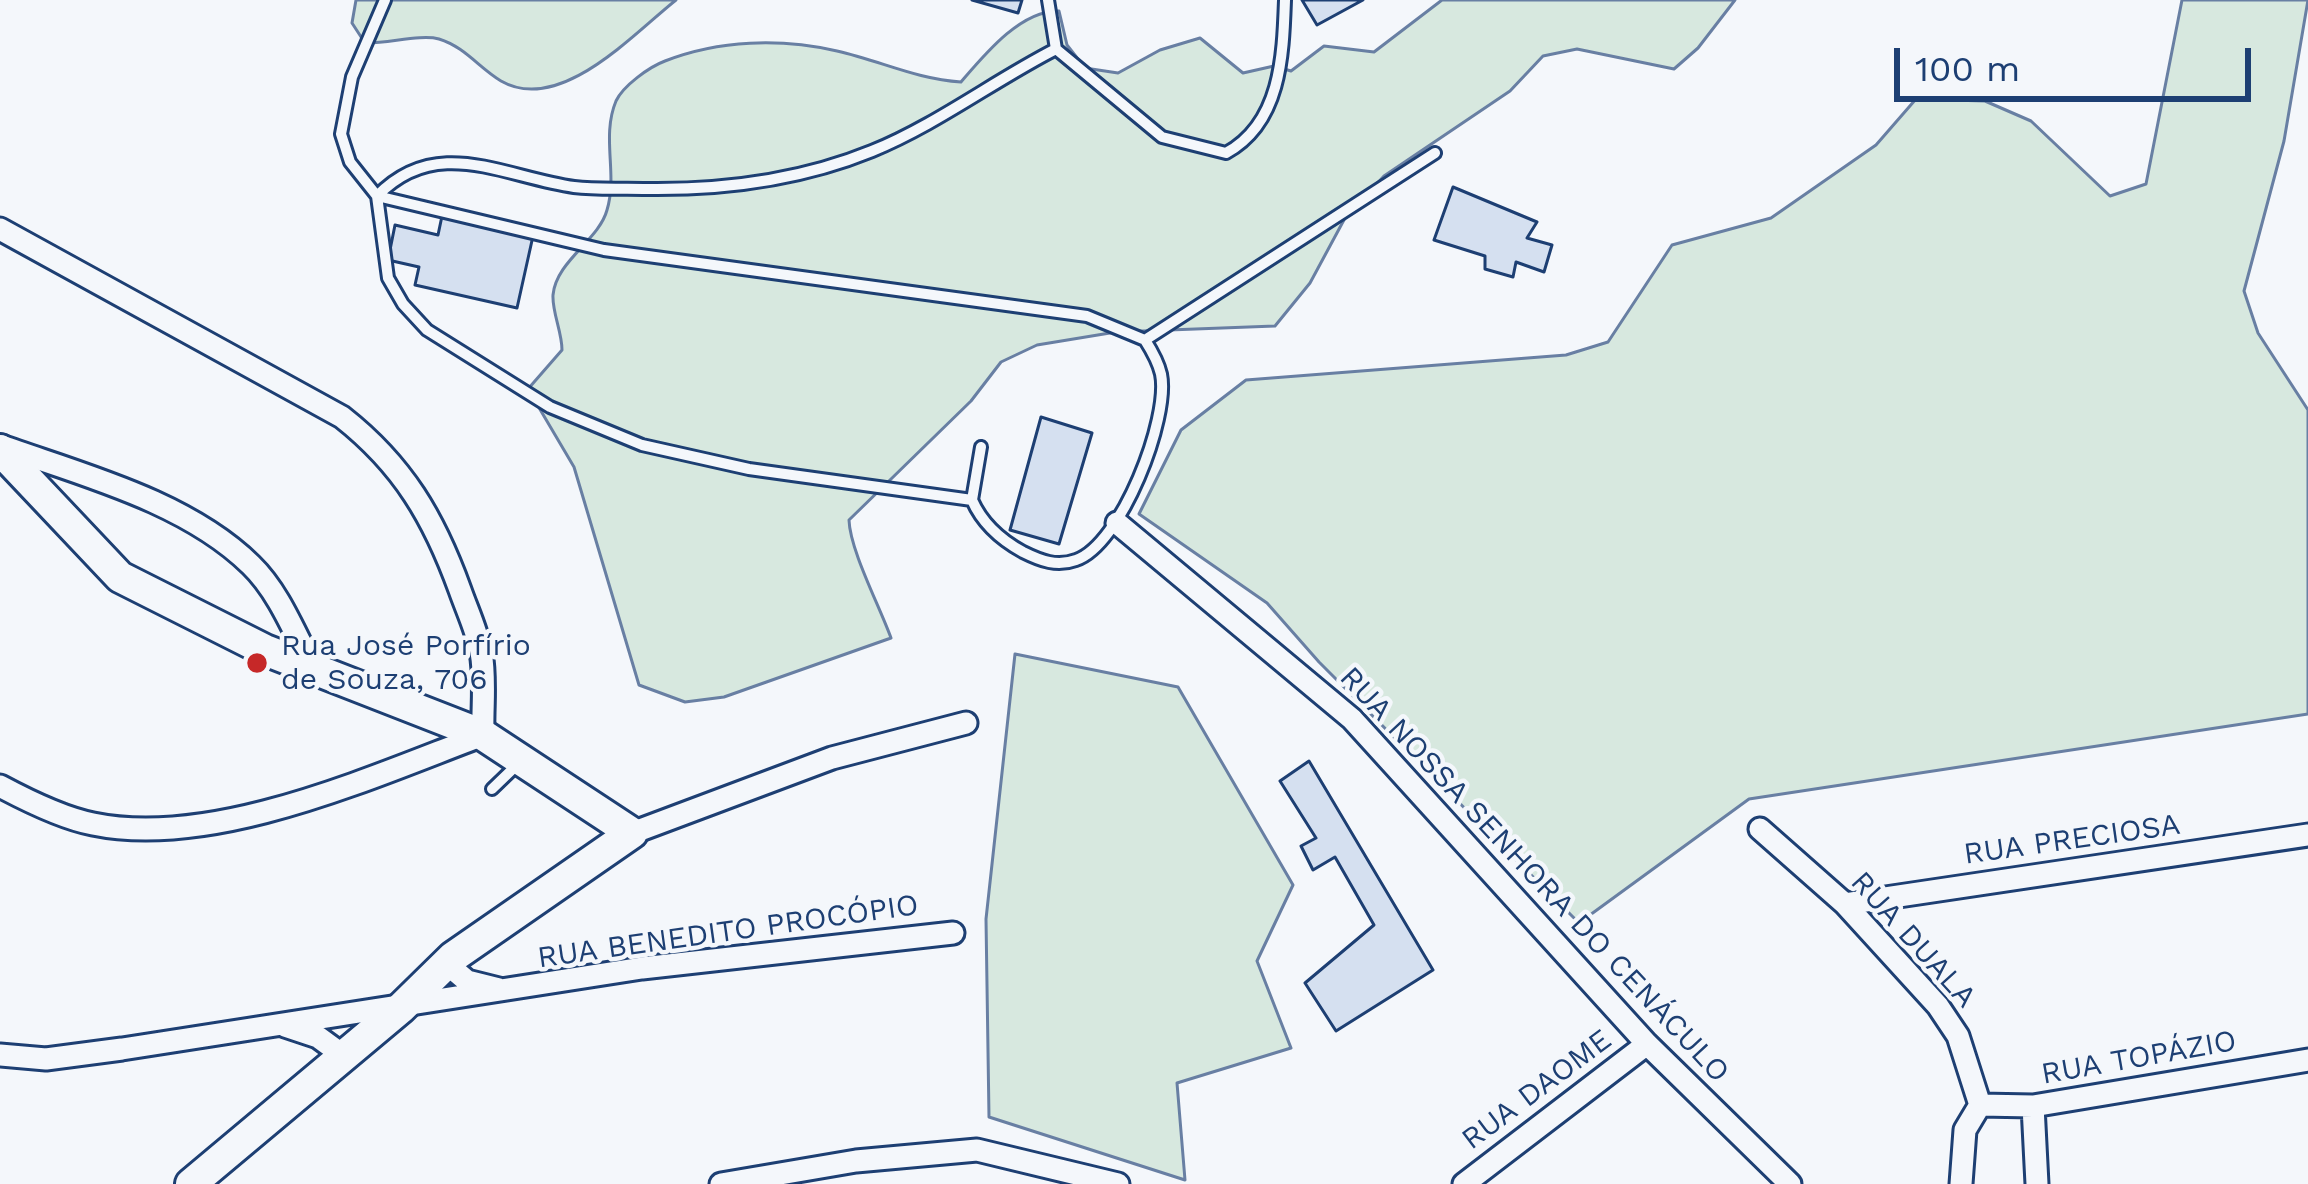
<!DOCTYPE html>
<html>
<head>
<meta charset="utf-8">
<style>
  body { margin:0 }
  #map { position:relative; width:2308px; height:1184px; overflow:hidden; background:#f4f7fb; font-family:"Work Sans",sans-serif }
  canvas { display:block }
  .scale { position:absolute; left:1894px; top:48px; width:357px; height:54px; box-sizing:border-box; border:6px solid #1d3f73; border-top:0; padding-left:15px; font-size:36px; line-height:42px; white-space:nowrap; color:#1d3f73; -webkit-text-stroke:9px #f4f7fb; paint-order:stroke }
</style>
</head>
<body>
<div id="map">
<canvas width="2308" height="1184"></canvas>
<div class="scale">100 m</div>
</div>
<script>
const ctx = document.querySelector('canvas').getContext('2d');
ctx.lineJoin = 'round';
function fillPath(path, color) { ctx.fillStyle = color; ctx.fill(path, 'evenodd'); }
function trace(path, color, width, dash) { ctx.strokeStyle = color; ctx.lineWidth = width; ctx.lineCap = dash ? 'butt' : 'round'; ctx.setLineDash(dash || []); ctx.stroke(path); }
function write(font, color, halo, rows, align = 'center') {
  ctx.font = font + ' "Work Sans",sans-serif'; ctx.lineWidth = 9; ctx.setLineDash([]); ctx.textBaseline = 'middle'; ctx.strokeStyle = halo; ctx.fillStyle = color; for (const [text, x, y, turn = 0] of rows) {
    ctx.save(); ctx.translate(x, y); ctx.rotate((+turn || 0) * Math.PI / 180); ctx.textAlign = isNaN(turn) ? turn : align; if (halo) ctx.strokeText(text, 0, 0); ctx.fillText(text, 0, 0); ctx.restore();
  }
}
const green = new Path2D(`
  M356 0H676C633 34 560 115 501 81 479 68 465 47 439 39 420 34 387 44 365 43L352 23Z
  M1442 0H1735L1698 48 1674 69 1577 49 1543 56 1510 91 1384 176 1345 218 1310 283 1275 326 1116 332 1037 345 1001 362 971 401 849 520C850 550 879 605 891 638L724 697 685 702 639 685 574 467 528 389 562 350C562 332 552 312 553 295 556 261 599 240 607 210 618 174 601 137 616 101 623 86 649 67 665 61 719 40 780 38 837 51 881 61 916 79 961 82 985 54 1021 10 1059 11L1067 45 1085 68 1118 73 1160 50 1200 38 1243 73 1274 66 1291 71 1324 46 1374 52Z
  M2182 0H2308L2284 141 2244 291 2258 333 2308 410V714L1749 799 1579 923 1319 662 1267 603 1139 514 1181 430 1246 380 1566 355 1608 342 1672 245 1771 218 1876 145 1916 99 1985 101 2031 121 2110 196 2146 184Z
  M1015 654 1178 687 1293 885 1257 961 1291 1048 1177 1083 1185 1180 989 1117 986 919Z`);
fillPath(green, '#d7e8df');
trace(green, '#687fa3', 3);
const building = new Path2D(`
  M972 0H1022L1018 13Z
  M1302 0H1363L1317 25Z
  M1453 187 1537 222 1527 238 1552 245 1544 272 1516 262 1513 277 1485 269V256L1434 240Z
  M442 216 533 236 517 308 415 285 419 267 388 260 395 225 438 235Z
  M1041 417 1092 433 1059 544 1010 530Z
  M1309 761 1433 970 1336 1031 1305 983 1374 925 1335 857 1313 870 1301 846 1316 838 1280 781Z`);
fillPath(building, '#d5e0f0');
trace(building, '#1d3f73', 3);
const lane = new Path2D(`
  M1048 0 1056 49
  M377 196 388 278 403 304 427 330 550 407 642 445 749 469 972 500C982 523 1001 540 1023 552 1041 561 1057 567 1076 560 1121 545 1170 418 1161 374 1158 361 1152 351 1145 340L1087 316 604 250 377 196 350 162 341 134 352 77 385 0
  M377 196C437 134 503 177 574 187 598 190 624 188 647 189 723 190 801 180 872 151 936 125 995 80 1056 49L1162 137 1226 153C1281 123 1283 56 1285 0
  M1145 340 1435 153
  M972 500 981 447
  M492 789 520 762`);
const street = new Path2D(`
  M0 229 342 417C403 465 434 518 460 590 467 610 477 631 481 652 486 679 482 708 483 735 371 777 213 849 93 824 62 818 28 801 0 786
  M1 446C83 475 187 502 251 565 279 592 295 634 313 668
  M1117 523 1352 719 1647 1044 1790 1184
  M1760 829 1845 904 1938 1006 1958 1036 1980 1105 1965 1130 1961 1184
  M632 833 832 758 966 723
  M1845 904 2308 835
  M446 963 467 981 499 989
  M285 1026 318 1037 344 1056
  M0 1055 46 1059 122 1049 642 968 953 933
  M1980 1105 2033 1106 2308 1060
  M2033 1106 2037 1184
  M721 1184 856 1161 977 1150 1118 1184
  M1464 1184 1647 1044`);
const secondary = new Path2D(`
  M0 450 120 577 265 650 483 735 632 833 453 957 401 1008 191 1184`);
trace(lane, '#1d3f73', 16);
trace(street, '#1d3f73', 27);
trace(secondary, '#1d3f73', 36);
trace(lane, '#f4f7fb', 10);
trace(street, '#f4f7fb', 21);
trace(secondary, '#f4f7fb', 30);
for (const [x, y, r, color] of [
  [257,663,12,"#c62828"]
]) { const dot = new Path2D(); dot.arc(x, y, r, 0, 2 * Math.PI); ctx.fillStyle = color; ctx.fill(dot); trace(dot, '#f4f7fb', 4.5); }
write('30px', '#1d3f73', '#f4f7fb', [
  ["Rua José Porfírio",281,646],
  ["de Souza, 706",281,680]
], 'left');
write('30px', '#1d3f73', '#f4f7fb', [
  ["RUA PRECIOSA",2072,840,-8],
  ["RUA NOSSA SENHORA DO CENÁCULO",1534,875,47],
  ["RUA BENEDITO PROCÓPIO",728,932,-8],
  ["RUA DUALA",1913,940,48],
  ["RUA TOPÁZIO",2139,1058,-10],
  ["RUA DAOME",1537,1090,-37]
]);
</script>
</body>
</html>
